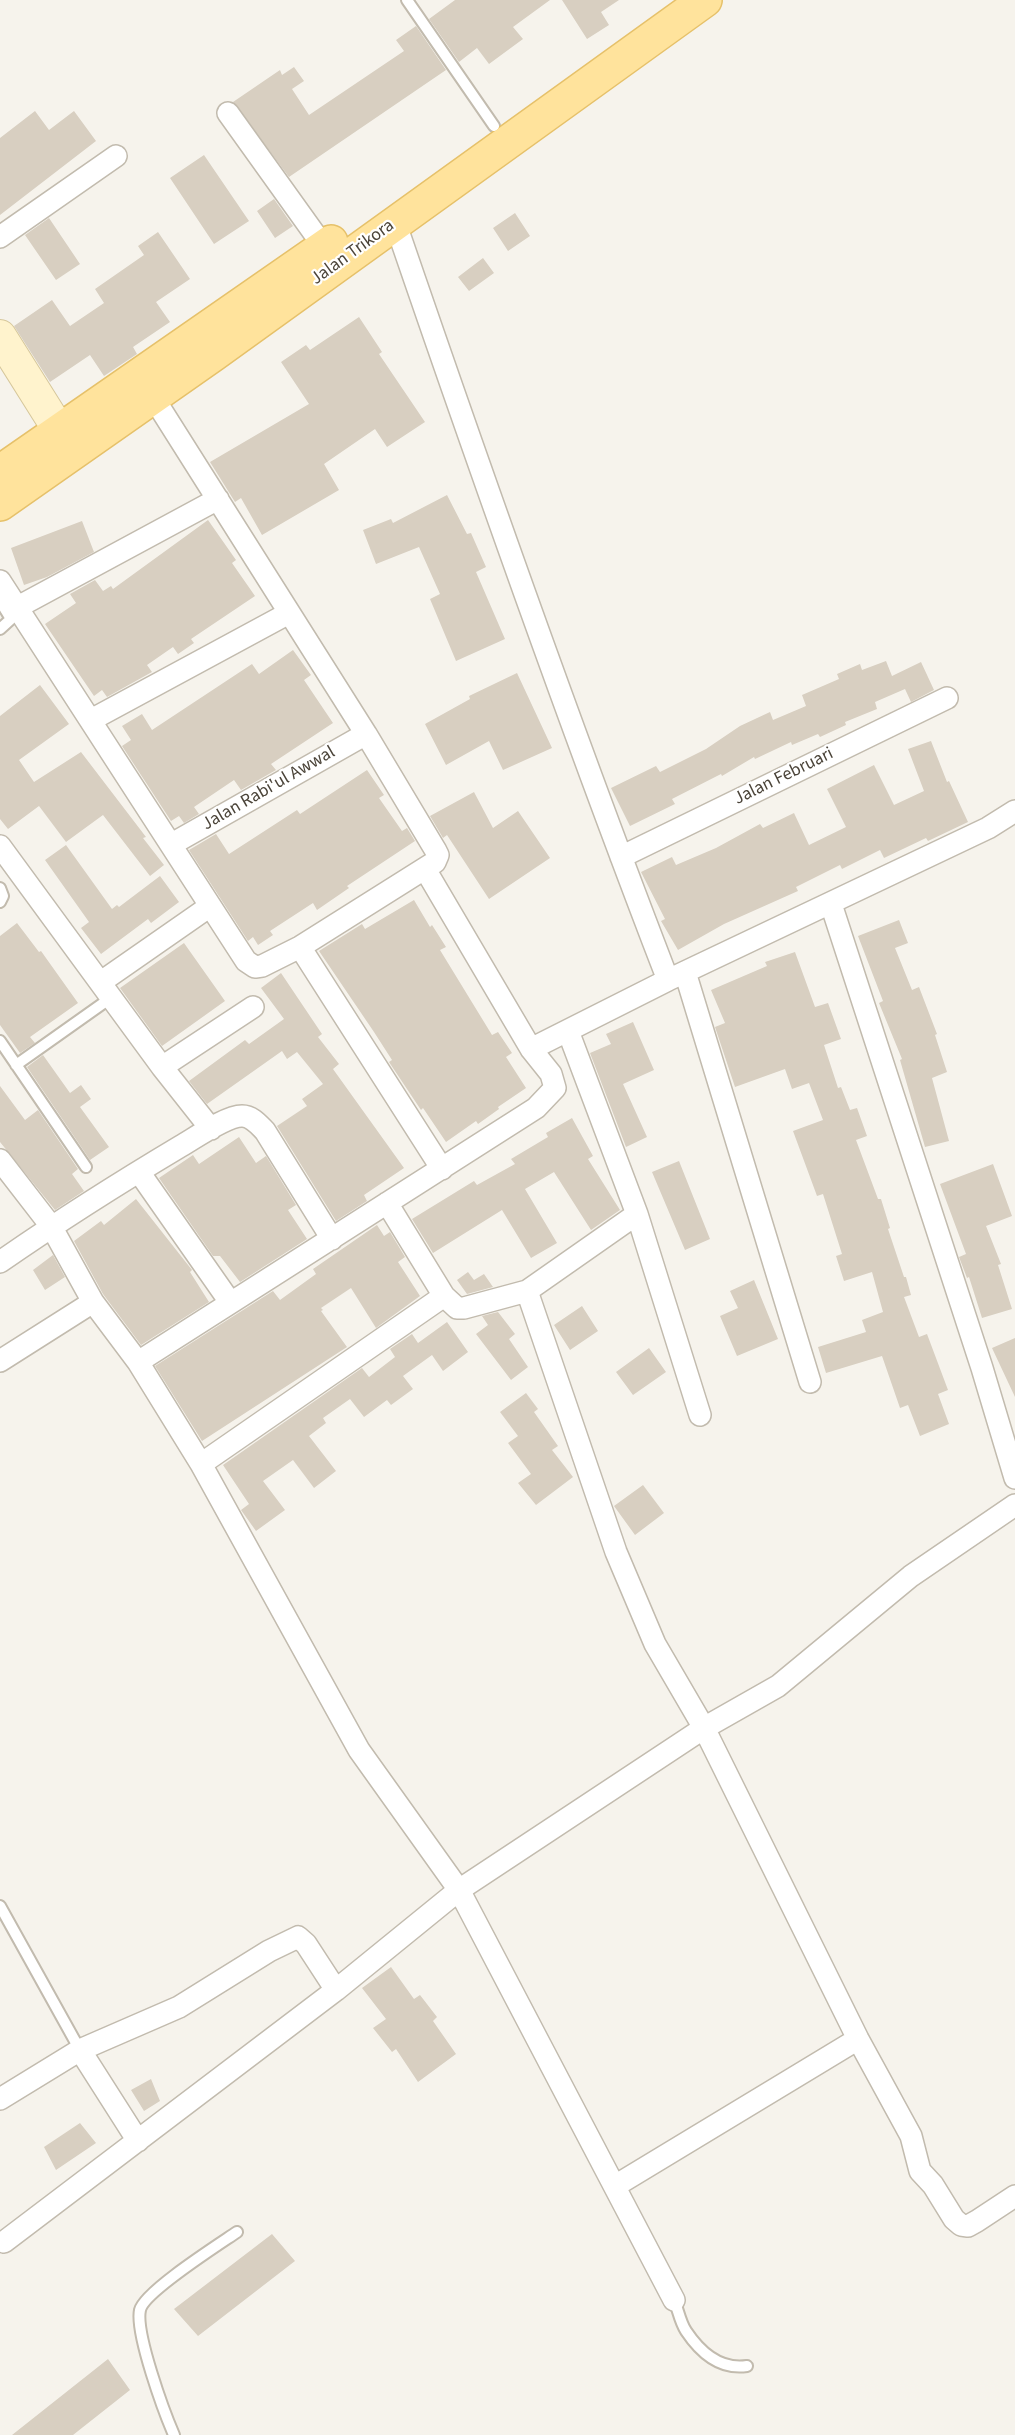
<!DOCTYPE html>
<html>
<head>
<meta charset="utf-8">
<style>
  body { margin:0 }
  canvas { display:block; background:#f6f3ec }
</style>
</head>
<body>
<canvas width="1015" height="2435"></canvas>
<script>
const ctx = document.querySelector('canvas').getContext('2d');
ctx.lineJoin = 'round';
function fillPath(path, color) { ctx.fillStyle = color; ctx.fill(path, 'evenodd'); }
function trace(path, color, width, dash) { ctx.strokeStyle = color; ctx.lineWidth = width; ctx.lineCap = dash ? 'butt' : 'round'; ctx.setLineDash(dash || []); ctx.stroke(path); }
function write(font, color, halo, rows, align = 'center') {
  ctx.font = font + ' "Source Sans 3",sans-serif'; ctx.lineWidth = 4.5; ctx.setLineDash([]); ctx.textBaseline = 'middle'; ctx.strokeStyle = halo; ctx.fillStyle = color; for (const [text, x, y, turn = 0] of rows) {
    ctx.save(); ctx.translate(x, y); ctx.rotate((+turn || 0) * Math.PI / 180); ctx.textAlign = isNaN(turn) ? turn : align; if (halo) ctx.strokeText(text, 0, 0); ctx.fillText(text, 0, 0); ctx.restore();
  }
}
fillPath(new Path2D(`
  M455 0H550L513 27 523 39 489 64 477 48 459 62 429 19Z
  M562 0H619L601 12 609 25 587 39Z
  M416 26 446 70 289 177 233 102 280 70 282 75 294 67 304 81 292 89 309 115 404 51 396 40Z
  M35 111 49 130 74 111 96 141 0 215V138Z
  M204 155 249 221 214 244 170 178Z
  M274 199 293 226 275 238 257 211Z
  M515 213 530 236 508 251 493 228Z
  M49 218 80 264 56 280 25 235Z
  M158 232 190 279 156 302 170 322 133 347 137 354 104 376 90 355 50 382 14 326 52 300 70 326 104 303 95 289 144 255 138 246Z
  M483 258 494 273 469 291 458 277Z
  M359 317 382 352 379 354 425 422 387 447 375 429 324 464 339 490 262 535 241 498 235 502 210 462 309 404 281 362 306 345 310 350Z
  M447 495 467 534 471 533 486 567 476 572 505 639 456 661 430 599 440 594 419 547 376 564 363 530 391 519 393 523Z
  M208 520 236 560 232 563 255 596 191 639 194 643 178 654 173 647 147 665 152 672 107 697 102 690 94 696 45 624 76 603 70 594 95 580 103 591 111 586 113 589Z
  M82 521 94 552 47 577 24 585 11 548Z
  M293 650 311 675 304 680 333 723 271 764 276 770 241 790 234 780 194 807 199 814 184 823 179 816 171 821 122 746 131 740 122 726 142 714 152 730 252 664 259 674Z
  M886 661 892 676 921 662 934 690 911 702 905 689 875 702 877 709 845 722 846 725 820 737 818 734 792 745 791 742 755 759 754 757 722 776 721 774 672 799 675 804 630 826 611 788 656 766 660 772 706 749 740 726 770 712 773 720 806 706 802 695 839 679 837 674 860 664 862 670Z
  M517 673 552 748 503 770 489 741 446 765 425 724 470 699 469 696Z
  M40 685 69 724 19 760 34 782 81 752 146 837 143 838 164 865 150 876 103 815 66 842 39 806 8 829 0 819V716Z
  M931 741 947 782 949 781 968 822 928 841 926 838 884 858 880 850 842 869 840 865 796 887 798 891 724 924 678 950 661 921 665 919 641 872 672 857 676 865 716 848 760 824 763 828 794 813 809 845 846 827 827 789 874 765 894 805 924 791 908 749Z
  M367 770 384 795 379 798 402 831 407 828 415 841 347 886 349 888 317 910 313 903 270 931 273 935 258 945 253 937 248 941 189 850 216 834 229 854 297 810 300 814Z
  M474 792 493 828 518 811 550 858 489 899 447 835 443 838 430 816Z
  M66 845 112 909 117 905 119 907 160 876 179 902 151 923 148 919 101 954 81 928 89 922 45 860Z
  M414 900 430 927 432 925 446 947 440 950 492 1035 498 1032 512 1053 506 1057 526 1088 498 1107 499 1109 478 1124 476 1121 446 1142 423 1108 421 1110 389 1062 392 1060 374 1032 319 951 362 924 365 929Z
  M899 920 908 943 895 948 912 990 919 987 937 1034 935 1035 947 1072 932 1078 949 1141 925 1147 900 1060 902 1059 879 1003 883 1001 858 936Z
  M17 923 39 952 41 951 78 1003 30 1037 35 1043 20 1053 0 1025V936Z
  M184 943 225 1001 162 1046 120 988Z
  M795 952 815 1007 828 1003 841 1039 824 1045 838 1088 841 1087 850 1110 857 1108 867 1136 856 1140 878 1199H881L890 1228 888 1229 904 1277H906L911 1295 904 1297 919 1337 927 1334 948 1390 938 1394 949 1424 920 1436 908 1405 900 1408 882 1356 826 1373 818 1347 866 1332 862 1320 883 1312 872 1272 844 1281 836 1256 842 1254 823 1194 817 1196 793 1131 823 1120 809 1083 792 1089 785 1069 735 1087 715 1027 725 1023 711 990 767 966 765 962Z
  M281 973 322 1034 318 1037 339 1064 333 1069 404 1168 364 1195 367 1201 336 1221 277 1126 307 1106 302 1099 323 1084 297 1052 287 1059 282 1051 207 1104 189 1081 245 1040 249 1044 284 1019 261 988Z
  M633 1022 654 1070 623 1084 647 1137 626 1147 590 1053 611 1044 606 1034Z
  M43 1055 70 1093 81 1085 91 1099 80 1107 109 1147 90 1160 27 1067Z
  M0 1086 25 1120 38 1110 78 1169 72 1174 84 1191 55 1210 0 1142Z
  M572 1118 593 1156 588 1159 620 1210 591 1230 554 1172 525 1189 557 1243 531 1258 502 1210 433 1253 412 1219 474 1181 477 1185 515 1164 511 1159 548 1137 546 1133Z
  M239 1137 256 1163 266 1156 296 1205 288 1210 307 1239 240 1282 220 1256H213L159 1178 193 1155 199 1164Z
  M679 1161 710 1239 685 1250 652 1172Z
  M993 1164 1012 1216 986 1226 1001 1264 998 1265 1012 1309 982 1318 969 1277 967 1278 959 1257 966 1254 940 1184Z
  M136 1199 192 1270 190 1272 209 1302 141 1345 103 1294 74 1241 101 1221 104 1225Z
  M377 1225 384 1236 390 1232 405 1257 398 1262 420 1296 376 1328 351 1288 321 1308 323 1310 321 1311 347 1347 202 1441 155 1366 273 1291 280 1300 316 1274 313 1269Z
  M53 1255 65 1277 45 1290 33 1270Z
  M468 1272 474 1280 484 1274 493 1287 467 1294 457 1280Z
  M754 1280 778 1339 737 1356 720 1316 738 1308 730 1291Z
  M582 1306 598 1331 570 1350 554 1325Z
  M498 1312 515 1334 509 1339 528 1367 511 1380 476 1334 488 1325 482 1316Z
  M447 1322 468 1352 443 1371 432 1355 403 1376 413 1389 391 1405 387 1400 364 1417 350 1399 323 1418 326 1423 309 1436 336 1471 314 1488 293 1460 263 1481 285 1510 256 1531 241 1510 249 1504 223 1465 362 1368 369 1377 395 1357 390 1349 412 1334 418 1343Z
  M1015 1338V1397L992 1348Z
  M649 1348 666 1372 633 1395 616 1372Z
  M526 1393 538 1409 534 1412 558 1446 552 1450 573 1477 536 1505 518 1483 531 1474 508 1443 518 1436 500 1412Z
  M643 1485 664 1513 635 1535 614 1506Z
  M391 1967 414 1999 420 1995 437 2017 433 2021 456 2054 418 2082 396 2049 392 2052 373 2028 386 2019 362 1988Z
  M151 2079 160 2101 144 2111 131 2090Z
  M80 2123 96 2143 56 2170 44 2147Z
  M272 2234 295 2261 198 2336 174 2309Z
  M108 2359 130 2390 73 2435H12Z`), '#d8cfc1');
const lane = new Path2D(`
  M407 0 494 126
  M0 601 11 619 0 629
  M0 888 3 896 0 902
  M0 1041 86 1167
  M16 1065 112 997
  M0 1906 80 2050
  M674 2300C678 2309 680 2322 686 2331 700 2352 720 2370 747 2366
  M174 2435C164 2412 135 2333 140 2310 144 2292 218 2245 237 2232`);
const street = new Path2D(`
  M228 113 324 247
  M395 222C482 476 571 729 668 980
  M0 237 116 156
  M0 581 246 961 255 967 262 966 300 947 435 862 438 855 436 851 366 734 153 397
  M16 608 218 499
  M91 720 289 613
  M172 844 366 734
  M0 846 162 1067 211 1129
  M621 857 947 698
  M831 904 982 1368 1015 1478
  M300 947 442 1169
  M685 972 810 1382
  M101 982 203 911
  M531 1049 668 980 988 828 1015 811
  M162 1067 253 1007
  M0 1160 51 1226 93 1302 138 1362 201 1464 359 1750 459 1890 674 2300
  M139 1172 230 1302
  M387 1203 444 1296
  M637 1214 700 1415
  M0 1262C59 1221 119 1183 181 1146 195 1138 226 1116 242 1116 252 1116 259 1125 265 1131L332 1239
  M527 1291 616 1552 655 1644 704 1728 858 2039 911 2136 920 2171 933 2185 954 2219 961 2225 968 2226 977 2221 1015 2196
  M0 1361 93 1302
  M138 1362 536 1108 555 1088 551 1074 531 1049 425 869
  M201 1464 444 1296 457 1308H464L527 1291 637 1214 568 1031
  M80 2050 138 2141
  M0 2099 80 2050 179 2007 269 1951 298 1937 306 1944 336 1990 459 1890 704 1728 778 1686 911 1576 1015 1505
  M615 2186 858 2039
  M4 2242 336 1990`);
const secondary = new Path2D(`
  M0 336 59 430`);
const primary = new Path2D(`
  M0 472 331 242
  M0 504 214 354 705 0`);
trace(lane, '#c2bbae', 14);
trace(street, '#c2bbae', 24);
trace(secondary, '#d6c79b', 34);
trace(primary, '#e6c16a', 36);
trace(lane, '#fff', 10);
trace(street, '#fff', 21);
trace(secondary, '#fff3cd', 32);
trace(primary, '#ffe39c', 33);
write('18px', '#4b4439', '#fff', [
  ["Jalan Trikora",353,253,-36],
  ["Jalan Februari",784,777,-26],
  ["Jalan Rabi'ul Awwal",269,789,-30]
]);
</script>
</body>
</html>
